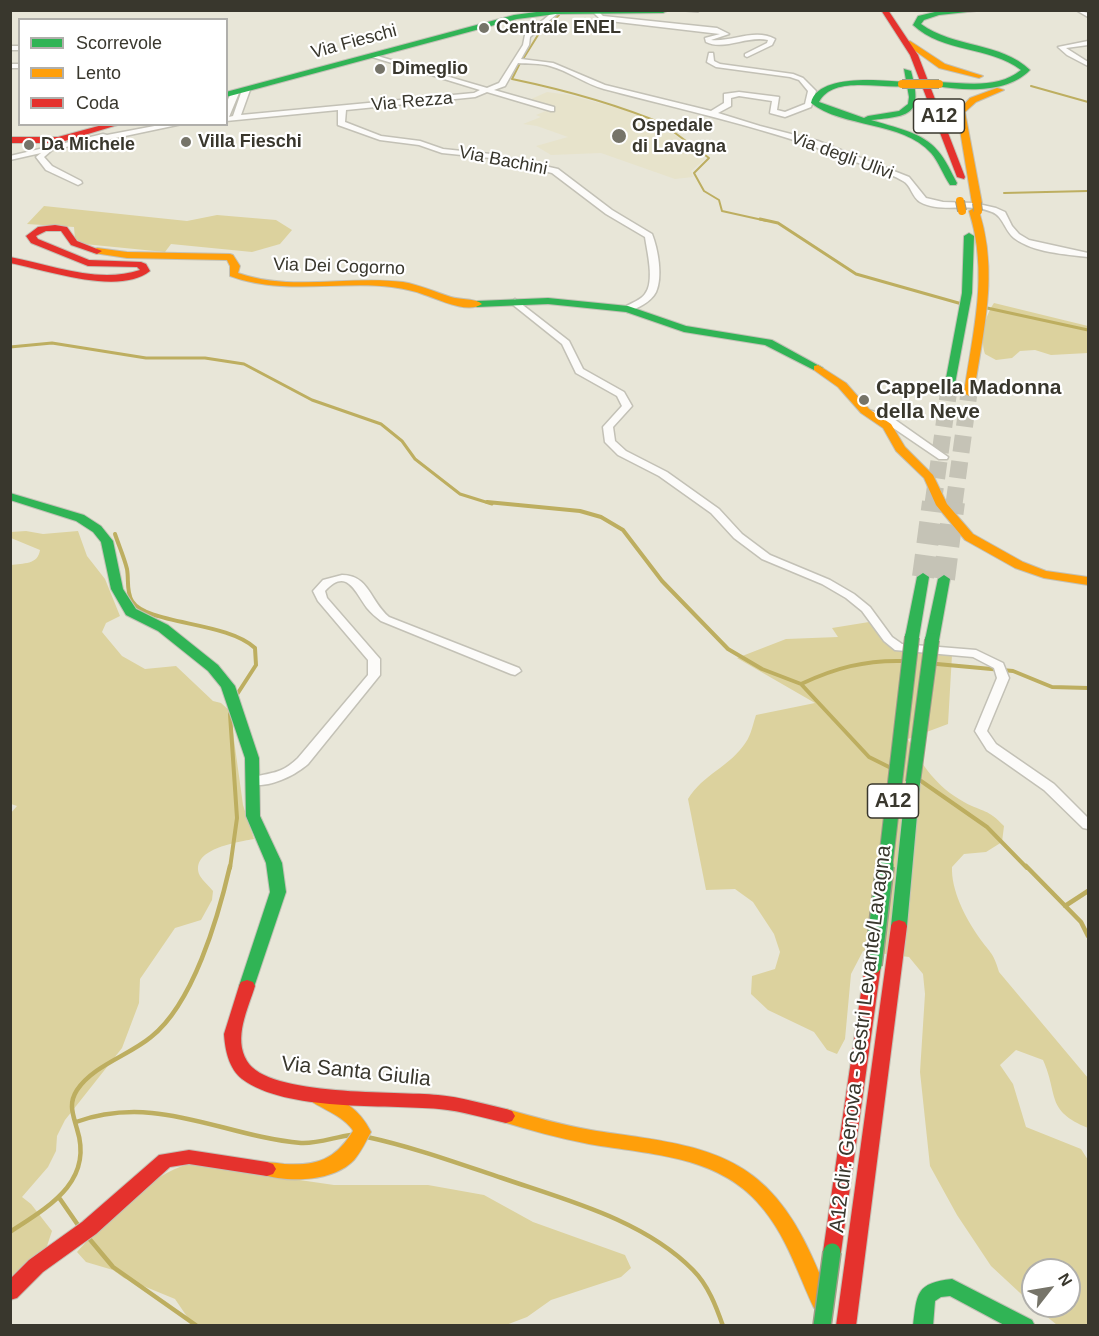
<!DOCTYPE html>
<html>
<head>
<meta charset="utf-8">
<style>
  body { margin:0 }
  #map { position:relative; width:1099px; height:1336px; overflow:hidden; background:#e8e6d8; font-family:Helvetica,sans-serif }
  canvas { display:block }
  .frame { position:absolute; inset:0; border:12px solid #39372d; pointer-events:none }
  .legend { position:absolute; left:18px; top:18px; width:210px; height:108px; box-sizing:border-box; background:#fff; border:2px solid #b0afab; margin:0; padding:8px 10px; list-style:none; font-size:18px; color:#39372d }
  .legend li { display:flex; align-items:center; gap:12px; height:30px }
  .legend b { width:30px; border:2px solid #b0afab }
  .north { position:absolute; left:1021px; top:1258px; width:60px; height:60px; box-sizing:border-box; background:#fff; border:2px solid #b0afab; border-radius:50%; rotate:59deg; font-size:16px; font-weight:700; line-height:24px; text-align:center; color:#39372d }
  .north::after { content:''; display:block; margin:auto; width:21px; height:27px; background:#767469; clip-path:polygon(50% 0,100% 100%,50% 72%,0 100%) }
</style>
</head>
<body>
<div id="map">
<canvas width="1099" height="1336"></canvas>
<div class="frame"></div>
<ul class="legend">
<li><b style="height:8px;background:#30b455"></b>Scorrevole</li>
<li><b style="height:8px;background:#ff9f0a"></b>Lento</li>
<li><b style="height:8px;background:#e5322d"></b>Coda</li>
</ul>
<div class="north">N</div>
</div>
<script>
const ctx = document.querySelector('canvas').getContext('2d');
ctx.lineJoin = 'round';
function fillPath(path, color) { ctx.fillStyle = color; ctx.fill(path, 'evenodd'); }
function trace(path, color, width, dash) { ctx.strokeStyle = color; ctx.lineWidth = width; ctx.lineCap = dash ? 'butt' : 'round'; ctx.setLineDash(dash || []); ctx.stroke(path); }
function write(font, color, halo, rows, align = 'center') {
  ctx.font = font + ' Helvetica,sans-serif'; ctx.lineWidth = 4.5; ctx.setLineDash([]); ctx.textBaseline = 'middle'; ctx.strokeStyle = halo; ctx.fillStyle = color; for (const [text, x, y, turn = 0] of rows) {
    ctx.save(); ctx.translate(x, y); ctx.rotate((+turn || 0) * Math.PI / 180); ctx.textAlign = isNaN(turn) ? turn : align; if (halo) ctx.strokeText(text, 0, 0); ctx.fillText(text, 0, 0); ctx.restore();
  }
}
fillPath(new Path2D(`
  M547 92 569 95 629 111 663 128 660 133H672L705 159 691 171 693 177 675 179 601 153 551 155 536 146 568 137 537 126 523 124 541 117 536 115 553 108 529 100Z`), '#e7e3cb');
fillPath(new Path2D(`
  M44 206 187 221 217 215 276 220 292 230 280 244 252 252 171 244 165 252 84 244 75 239 74 227 27 224Z
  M994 303 1088 326V353L1051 355 1035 350 1020 351 1012 358 996 360 985 354C980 339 985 315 994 303Z
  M26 531 43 534 78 531 87 556 105 579 120 616 106 623 102 632 122 656 145 669 176 666 213 701 221 703 230 711 243 805 254 839C238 842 188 849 200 876 203 881 209 886 213 891L212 900 201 920 175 928 140 979 139 1003 122 1048 65 1120 57 1136 56 1151 48 1167 22 1197 31 1204 52 1231 46 1249 11 1278 10 814 17 806 11 804V565C23 563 38 565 40 550L11 538V532Z
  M869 622C895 657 911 650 952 655L948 724 908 739C922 766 937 787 964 802 984 813 987 808 1004 826L1002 842 986 852 964 854 952 867C951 890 965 917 978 936 989 952 993 951 999 972L1088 1078V1128C1045 1110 1059 1096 1043 1060L1016 1050 1000 1065 1013 1084 1026 1127 1081 1149 1088 1160V1325H1057L1034 1306H1069V1270H1033V1305L991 1266 957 1215 930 1166 920 1072 925 994 923 974 909 957 863 951 851 974 845 1039 837 1054 827 1050 814 1032 768 1010 751 994 752 976 775 969 780 952 774 934 753 902 735 889 706 890 688 799C702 775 731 766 746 742 751 735 753 724 756 715L815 703 737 658 786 639 838 637 832 628Z
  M189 1164 334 1185H428L484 1195 533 1222 625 1255 631 1268 621 1277 551 1300 527 1317 506 1325 199 1326 190 1321 175 1299 124 1278 113 1270 86 1262 77 1252C103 1223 151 1173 189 1164Z`), '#dcd29e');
trace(new Path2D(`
  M523 59 538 35 559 15
  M520 63 512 79C565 90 616 104 666 125
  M1031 86 1088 102
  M671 130 709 158 694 173 704 191 719 200 722 211 767 221
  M1004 193 1088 191`), '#bdae60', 2);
trace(new Path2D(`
  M760 219 778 223 856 274 962 304
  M987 308 1088 330
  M10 347 52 343 146 358H205L244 364 312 400 381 424 402 441 415 459 460 494 492 504`), '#bdae60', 3);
trace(new Path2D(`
  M487 502 580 511 601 517 623 530 662 581 728 649 762 669 801 684 869 757 889 767
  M115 534C119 546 124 557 127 569 129 580 126 591 132 601 147 625 226 621 255 648L256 665 236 696
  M937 664 1013 671 1052 687 1088 688
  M801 684C835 668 865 660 903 661
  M921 781 987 827 1027 868
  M230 868 237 818 230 714`), '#bdae60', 4);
trace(new Path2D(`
  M1026 866 1081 922 1088 936
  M1065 906 1088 891
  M76 1122C157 1093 222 1136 301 1143 317 1144 335 1137 351 1135
  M367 1137C413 1147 457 1163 502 1178 566 1200 644 1220 693 1270 708 1285 716 1306 723 1326
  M60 1199 80 1228
  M10 1232C48 1207 94 1182 77 1129 73 1114 68 1104 77 1090 94 1065 128 1056 151 1037 193 1004 218 918 230 866
  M87 1236 113 1267 197 1326`), '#bdae60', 4.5);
trace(new Path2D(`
  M933 504 949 389
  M954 504 969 393`), '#c5c3b6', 17, [17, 9]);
trace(new Path2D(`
  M923 577 933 502
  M944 579 954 502`), '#c5c3b6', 22, [22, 11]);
const street = new Path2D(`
  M558 10V13L530 37 529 45 521 59 553 63 605 85 711 111 724 103V94L739 92 779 97 777 110 785 112 805 104 808 91 799 80 790 77 716 67 707 62 709 53H713L714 61 720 64 793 74 803 78 816 91 811 107 785 117 770 113 772 101 739 96 731 98V106L718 113 760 126 818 141 909 177 926 198 943 202 974 203 996 208 1005 212 1012 226 1019 234 1029 240 1088 253V257C1065 254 1034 253 1014 238 1005 231 1003 216 992 212 969 202 942 214 920 202 912 197 911 185 903 181 888 172 869 167 853 161 772 129 687 111 604 89 585 84 569 71 550 66 540 63 528 64 518 63L505 86 494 90 554 107V111H551L487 92 475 97 346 110 345 122 381 136 420 141 443 149 491 154 558 169 612 210 652 234C658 249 663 277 656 292 651 302 638 308 628 312L625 311V307C631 303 641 300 645 294 655 282 647 251 645 237L606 214 552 173 491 158 442 153 419 145 380 140 338 125V110L226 121C226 110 225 97 235 91L239 93 229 117 233 116 242 90 246 88 250 90 241 115 474 93 480 90 369 56 374 55 487 88 499 83 523 45 525 35 554 11Z
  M594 10 598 11 603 16 717 28 729 34 711 40C733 42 755 28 775 39L772 45 747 57 745 56V54L767 43 768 40C748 35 724 51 706 42L705 38 720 34 601 20 594 13Z
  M1076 10 1088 13V17Z
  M1088 41V45L1066 48 1088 62V66L1067 55 1058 47Z
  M10 46H20V50H10Z
  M10 64H20V68H10Z
  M165 124H182L106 140 102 139 52 150 44 157 52 166 81 181 82 183 78 185 46 170 36 157 41 153 10 160V156L103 134 107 135Z
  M515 299 569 341 583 369 624 392 632 406 613 427 615 441 626 451 667 472 719 509 742 534 770 555 830 580 854 594 870 607 892 637 902 644 976 650 1003 663 1009 678 987 731 996 744 1054 784 1088 818V829L1083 828 1044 790 987 750 975 731 997 678 994 668 973 657 895 650 884 641 862 611 846 598 822 584 762 559 734 538 711 513 659 476 618 455 605 442 603 427 622 406 617 396 576 373 562 344 512 304 511 302Z
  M872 411 894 419 948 457 947 459H939L886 423 869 416V412Z
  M342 575C369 575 370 601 389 617L519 668 521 671 515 675 511 674 381 621C376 617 371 613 367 608 355 592 347 567 325 591L327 598 380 659V675L308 764C294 776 268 789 249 784L248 781 249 778C272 772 280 775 298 758L368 675V660L318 601 313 591 323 580Z`);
const fast = new Path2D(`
  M551 10 667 11 663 13 556 14 517 19 226 97V92L514 15Z
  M986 10 939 15 924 20 921 24C954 48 1001 42 1030 70 1008 93 966 91 936 86V82H939C966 83 998 89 1021 70 989 46 943 53 913 25L918 16 939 11Z
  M904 69 911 71C923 115 911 116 871 120 893 127 923 132 938 151 946 160 951 172 957 183L956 185H950C943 175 939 162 931 153 903 121 842 128 811 103 817 74 880 80 902 82H905V86C881 89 833 75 819 102L864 118 868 116 899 111 908 104 909 97Z
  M969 233 974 236 972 293 954 389 949 392 944 389 962 293 964 236Z
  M548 298 628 306 686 326 772 340 823 368 822 370H814L765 345 684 332 626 312 548 304 477 307 472 304 477 301Z
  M10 493 84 515 101 526 113 541 123 589 136 609 168 625 218 665 235 686 259 758 260 816 282 863 286 892 253 990 247 992 241 990 239 986 270 892 266 863 246 816 245 758 221 687 208 671 158 631 126 615 111 589 101 542 93 532 76 521 10 500Z
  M923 573 929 577 919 637 912 641 905 637 917 577Z
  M944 575 950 579 939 640 932 644 925 640 938 579Z
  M913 777 920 782 907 926 905 930H893L891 926 906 782Z
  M952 1279 1032 1320 1035 1326H1006L950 1296 941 1297 935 1301 933 1326H913C917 1293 916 1283 952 1279Z`);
const slow = new Path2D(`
  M673 10H701L698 12Z
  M910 41 945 64 983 76 979 78 939 68 907 45 906 43Z
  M997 88 1004 90 976 102 965 112 982 203 977 206 972 203 957 112 970 98Z
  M974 208 979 211C999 274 983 330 974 393L969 396 964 393C973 330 989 274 969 211Z
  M97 248 127 252 230 254 233 255 240 266 238 273C291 292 349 275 403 282 420 285 435 292 451 297 461 300 475 298 482 304 468 314 440 300 425 295 366 272 294 300 230 276V266L227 260 127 258 94 253 92 251Z
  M818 365 846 383 869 409 891 424 905 447 933 475 947 504 973 534 1023 562 1046 571 1088 577V585L1044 578 1015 568 965 540 936 505 924 478 896 451 883 428 861 413 838 387 814 370V366Z
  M315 1089C340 1097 359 1108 371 1132 366 1141 361 1152 354 1160 333 1182 288 1183 261 1174L258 1169 261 1164C269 1161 276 1163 284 1164 317 1166 335 1160 353 1131L352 1129C339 1112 312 1106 306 1096L309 1091Z
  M506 1109C534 1117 562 1125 591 1130 650 1140 721 1142 766 1187 798 1218 815 1262 831 1302L828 1308 821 1310 814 1308C798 1274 788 1240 764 1210 722 1155 651 1155 589 1144 559 1138 529 1130 500 1121L497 1116 500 1111Z`);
const jam = new Path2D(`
  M881 10H888L918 55 965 177 964 179 957 177 910 55Z
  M106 124H121L58 143H10V137H58Z
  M55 225 67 227 77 241 102 251 97 254 71 245 61 231H46L36 236 38 239 89 260 141 262 146 264 150 271C119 296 46 270 10 263V257C52 265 98 284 140 270L137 267 88 266 31 243 26 236 38 227Z
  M899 920 905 922 907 926 856 1326H836L891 926 893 922Z
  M873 959 879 961 881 965 841 1252 839 1258 832 1260 825 1258 823 1252 865 965 867 961Z
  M247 980 253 982 255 986C248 1009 233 1038 247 1061 268 1097 398 1091 438 1095 461 1097 484 1104 506 1109L512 1111 515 1116 512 1121 506 1123C484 1118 462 1111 439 1109 385 1104 286 1112 242 1079 229 1069 225 1050 224 1034L239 986 241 982Z
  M189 1150 267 1162 273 1164 276 1169 273 1174 267 1176 189 1164 170 1167 96 1234 43 1272 17 1298 10 1300V1279L29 1260 82 1222 159 1155Z`);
trace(street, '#c3c1b6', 3);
trace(fast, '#c3c1b6', 2);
trace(slow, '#c3c1b6', 2);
trace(jam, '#c3c1b6', 2);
fillPath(street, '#fcfbf9');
fillPath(fast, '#30b455');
fillPath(slow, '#ff9f0a');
fillPath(jam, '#e5322d');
const fastBridgeFar1 = new Path2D(`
  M913 782 932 640
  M885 868 912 637`);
const fastBridge = new Path2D(`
  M873 965 885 866
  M822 1326 832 1252`);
const slowBridge = new Path2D(`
  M902 84H939
  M960 201 962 211
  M977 203 978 211`);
trace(fastBridgeFar1, '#a09d89', 16, []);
trace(fastBridge, '#a09d89', 20, []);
trace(slowBridge, '#a09d89', 10, []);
trace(fastBridgeFar1, '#30b455', 14);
trace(fastBridge, '#30b455', 17);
trace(slowBridge, '#ff9f0a', 8);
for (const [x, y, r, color] of [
  [484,28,6,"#767469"],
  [380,69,6,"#767469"],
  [619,136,8,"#767469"],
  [186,142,6,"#767469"],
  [29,145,6,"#767469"],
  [864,400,6,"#767469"]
]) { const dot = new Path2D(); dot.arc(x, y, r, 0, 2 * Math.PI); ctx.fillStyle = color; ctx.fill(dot); trace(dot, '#fff', 2); }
write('bold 18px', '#39372d', '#fff', [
  ["Centrale ENEL",496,28],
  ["Dimeglio",392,69],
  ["Ospedale",632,126],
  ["di Lavagna",632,147],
  ["Villa Fieschi",198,142],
  ["Da Michele",41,145]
], 'left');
write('18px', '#39372d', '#fff', [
  ["Via Fieschi",354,42,-15],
  ["Via Rezza",412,102,-5],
  ["Via degli Ulivi",842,156,20],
  ["Via Bachini",503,161,11],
  ["Via Dei Cogorno",339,267,2]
]);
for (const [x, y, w] of [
  [939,116,51],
  [893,801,51]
]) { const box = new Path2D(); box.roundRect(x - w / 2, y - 17, w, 34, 4.5); ctx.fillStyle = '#fff'; ctx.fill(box); trace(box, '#39372d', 1.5); }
write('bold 20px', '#39372d', null, [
  ["A12",939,116],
  ["A12",893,801]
]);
write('bold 21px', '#39372d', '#fff', [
  ["Cappella Madonna",876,388],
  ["della Neve",876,412]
], 'left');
write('21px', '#39372d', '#fff', [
  ["A12 dir. Genova - Sestri Levante/Lavagna",861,1039,-83],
  ["Via Santa Giulia",356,1072,6]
]);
</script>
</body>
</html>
